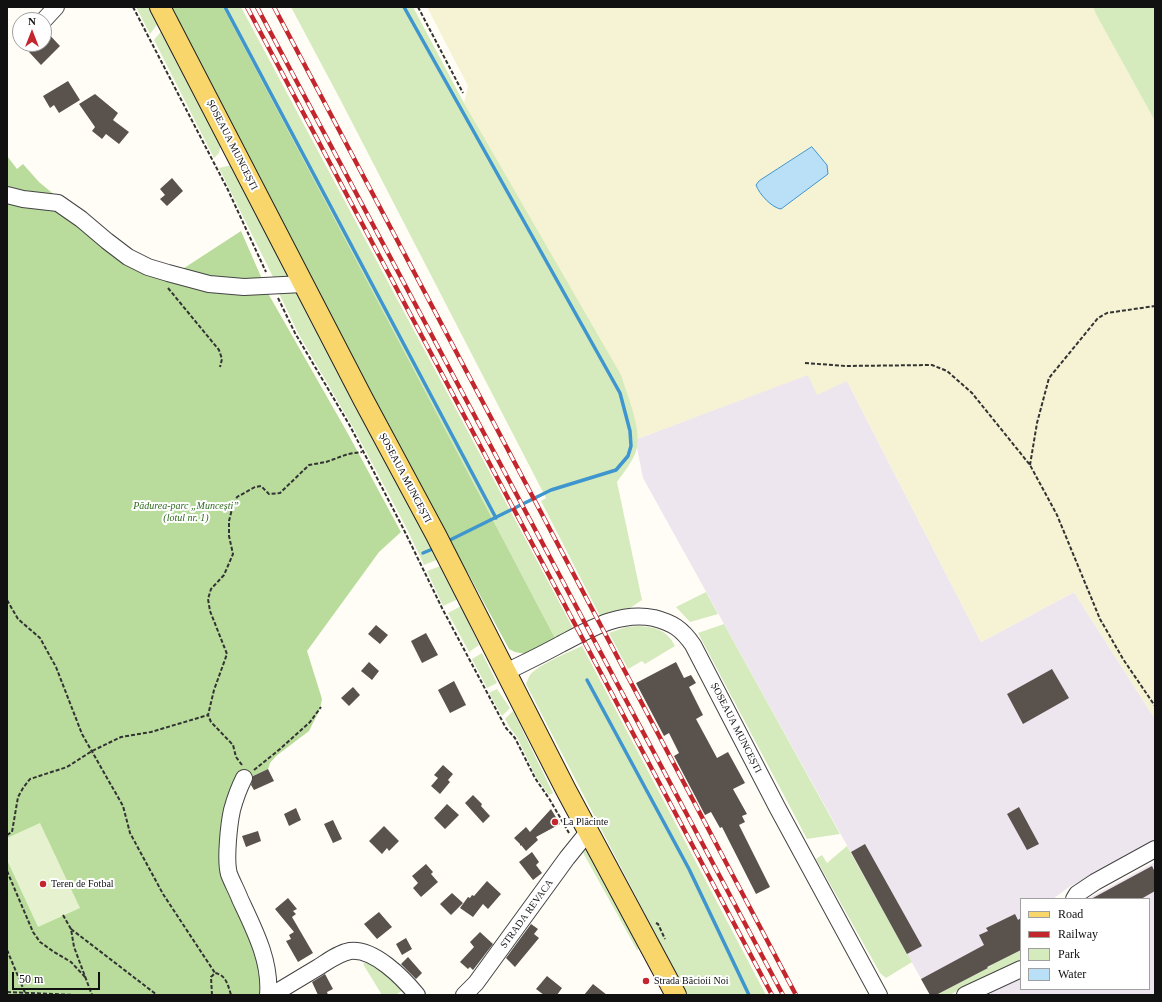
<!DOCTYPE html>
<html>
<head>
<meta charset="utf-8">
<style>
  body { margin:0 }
  #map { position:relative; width:1162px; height:1002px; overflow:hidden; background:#fffdf5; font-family:"Times New Roman",serif }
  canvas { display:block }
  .frame { position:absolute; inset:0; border:8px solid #111; pointer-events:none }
  .legend { position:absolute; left:1020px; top:898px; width:130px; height:92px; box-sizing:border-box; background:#fff; border:1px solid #a0a0a0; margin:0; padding:5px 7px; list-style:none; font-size:12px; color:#111 }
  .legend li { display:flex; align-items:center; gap:8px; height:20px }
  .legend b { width:20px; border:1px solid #a0a0a0 }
  .north { position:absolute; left:12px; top:12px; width:40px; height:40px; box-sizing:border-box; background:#fff; border:1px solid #a0a0a0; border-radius:50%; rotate:0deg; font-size:11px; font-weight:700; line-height:16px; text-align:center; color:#111 }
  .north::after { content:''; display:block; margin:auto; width:14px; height:18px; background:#c4262e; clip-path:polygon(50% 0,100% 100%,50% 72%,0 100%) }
  .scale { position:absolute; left:12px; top:972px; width:88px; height:18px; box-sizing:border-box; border:2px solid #111; border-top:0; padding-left:5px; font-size:12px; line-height:14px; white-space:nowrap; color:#111; -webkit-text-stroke:3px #fff; paint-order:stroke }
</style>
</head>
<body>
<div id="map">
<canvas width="1162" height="1002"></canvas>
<div class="frame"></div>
<ul class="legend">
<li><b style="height:5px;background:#f9d66b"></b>Road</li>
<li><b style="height:5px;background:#c4262e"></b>Railway</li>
<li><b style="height:11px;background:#d5ebbd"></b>Park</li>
<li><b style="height:11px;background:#b9e0f7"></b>Water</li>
</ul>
<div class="north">N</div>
<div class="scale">50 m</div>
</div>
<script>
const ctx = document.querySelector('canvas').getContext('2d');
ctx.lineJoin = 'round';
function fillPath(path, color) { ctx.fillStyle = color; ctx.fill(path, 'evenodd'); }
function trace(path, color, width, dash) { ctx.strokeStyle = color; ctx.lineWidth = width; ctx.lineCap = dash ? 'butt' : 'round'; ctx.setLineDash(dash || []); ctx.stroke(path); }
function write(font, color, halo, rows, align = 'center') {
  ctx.font = font + ' "Times New Roman",serif'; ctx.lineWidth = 4; ctx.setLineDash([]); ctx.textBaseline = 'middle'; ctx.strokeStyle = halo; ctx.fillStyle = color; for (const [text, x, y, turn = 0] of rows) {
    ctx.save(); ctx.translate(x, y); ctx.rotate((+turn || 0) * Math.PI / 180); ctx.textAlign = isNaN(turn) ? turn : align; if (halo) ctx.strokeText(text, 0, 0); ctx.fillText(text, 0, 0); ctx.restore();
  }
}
fillPath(new Path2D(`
  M808 374 847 381 981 642 1074 592 1155 719V840L1069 887 1053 899H1021V950L993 964 988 968 936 995H930L643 478 637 448V439Z
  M1155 862V995H985L1021 977V989H1149V899H1087Z`), '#eee6ef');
fillPath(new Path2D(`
  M427 7H1093L1155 121V719L1074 592 981 642 847 381 817 395 808 375 637 439 634 415 464 103 468 86Z`), '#f6f3d4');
fillPath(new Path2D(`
  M136 7H151L159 22 150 34Z
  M223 7H241L574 630 555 638Z
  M291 7H413L464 103 621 375C627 395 641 426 637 447 635 459 624 472 617 482L642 600 627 610 600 616 541 501 546 498 341 101Z
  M1093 7H1155V121L1096 14Z
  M163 29 221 144 219 153 214 158 154 40Z
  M232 165 294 278 275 281 219 168Z
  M277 289H295L439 559 424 565 406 527 354 429 298 333Z
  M443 565 458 599 443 606 427 571Z
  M706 592 718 614 690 622 676 607Z
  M461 606 479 645 469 652 448 613Z
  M724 624 840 834 807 839 698 633Z
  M638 626C656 627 667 630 675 646L645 664 642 661 628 669 609 633 626 627Z
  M582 646 766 995H687L526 684C527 681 529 677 530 675 538 665 569 652 582 646Z
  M482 653 497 683 487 688 472 659Z
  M497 689 510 708 502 716 489 693Z
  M513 711 553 793 549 795 536 777 517 737 510 728 505 719Z
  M585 845 639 949 637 950 581 849Z
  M847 846 912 962 886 978 880 973 816 859 822 855 827 863Z
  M1021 950V961L949 995H936L988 968 993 964Z
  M369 960 407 988 395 995H382L363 964Z`), '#d5ebbd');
fillPath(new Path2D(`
  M170 7H223L555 638 526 654 515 652 509 649 468 573 454 555Z
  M7 156 17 169 23 164 39 182 56 196 138 256 178 272 241 231 269 295 347 432 401 532 379 552 307 651 322 699 320 709 309 731 276 756 270 763 268 769 248 778 241 771 235 785 222 848 254 947 264 982 261 995H7Z`), '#b9dc9c');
fillPath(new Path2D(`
  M40 823 80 908 38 927 7 860V838Z`), '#e6f2cf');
const water = new Path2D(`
  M812 147 827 165 828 174 781 209C772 208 759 194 756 185L759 181Z`);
fillPath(water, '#b9e0f7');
trace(water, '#3f96cf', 1);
trace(new Path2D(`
  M225 7 496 518
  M404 7 620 393 630 431 631 446 628 456 616 470 551 490 446 542
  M423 553 435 548
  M587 680 689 869 749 995`), '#3f96cf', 3.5);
fillPath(new Path2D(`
  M44 29 60 46 41 65 29 52 38 44H44Z
  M68 81 80 100 59 113 54 105 50 108 43 96Z
  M95 94 118 113 113 120 129 132 119 144 106 134 102 139 92 131 95 127 79 104Z
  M172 178 183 191 167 206 160 199 165 195 160 189Z
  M376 625 388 635 380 644 368 634Z
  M426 633 438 655 422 663 411 641Z
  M369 662 379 671 372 680 361 671Z
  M676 662 684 678 691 675 696 683 689 687 703 715 696 719 717 758 728 752 745 783 733 789 747 814 742 816 745 822 739 825 770 887 756 894 722 827 720 828 711 812 705 815 674 756 679 753 669 733 664 736 636 683Z
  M1052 669 1069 698 1023 724 1007 694Z
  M454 681 466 705 450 713 438 690Z
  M353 687 360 695 349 706 341 698Z
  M443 765 453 774 448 780 450 782 440 794 431 786 438 778 434 775Z
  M268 769 274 781 254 790 251 785 253 776Z
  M473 795 482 804 481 806 490 816 483 823 465 803Z
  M447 804 459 815 445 829 434 818Z
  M1019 807 1039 844 1027 850 1007 814Z
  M296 808 301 820 289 826 284 814Z
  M551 809 560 824 536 837 538 840 526 851 521 845 520 846V844L514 838 526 827 530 832Z
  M333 820 342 839 333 843 324 824Z
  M384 826 399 841 389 851 387 848 382 854 369 841Z
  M258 831 261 841 246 847 242 836Z
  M865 844 922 946 907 954 851 852Z
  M532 852 539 862 536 865 542 873 533 880 519 862Z
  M426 864 433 872 431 874 438 882 421 897 413 888 418 883 412 876Z
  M1152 866 1155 872V891L1141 899H1091Z
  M487 881 501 894 488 909 483 904 473 917 460 908 468 897 470 898 472 895 474 896Z
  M452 893 463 903 451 915 440 904Z
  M288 898 297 909 293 911 296 914 292 917 313 953 298 962 286 941 291 939 289 935 294 932 275 909Z
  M379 912 392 927 377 939 364 924Z
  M1015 914 1018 920 1021 918V950L987 967 988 968 936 995H930L921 979 984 945 979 935 988 931 986 928Z
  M531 924 538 929 534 934 539 938 515 967 506 958Z
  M480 932 493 944 473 970 470 967 468 969 460 962 474 947 470 942Z
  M406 938 412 949 402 955 396 944Z
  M408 957 422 973 416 979 401 964Z
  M325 974 333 989 327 992 328 995H318L312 982Z
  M547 976 562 988 557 995H544L536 989Z
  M593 984 607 995H584Z`), '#5a524d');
const minor = new Path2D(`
  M44 20 56 7
  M7 195 23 199 58 203 81 219 107 241 128 257 148 267 168 273 209 284 244 287 303 284
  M506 672C524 663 543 654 561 644 590 629 620 611 654 618 673 623 682 629 693 645L777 807 879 995
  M244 778C239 788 235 799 232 810 229 824 225 860 229 874 232 882 237 891 240 899 254 929 271 961 268 995
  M1074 899 1077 894 1095 882 1155 849
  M272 995C287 986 302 977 317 968 327 962 338 953 350 951 374 948 403 978 417 995
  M464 995 476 983 567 858 588 832
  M965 995 1021 969`);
const major = new Path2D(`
  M160 7 363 399 436 535 566 790 676 995`);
trace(minor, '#444', 18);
trace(major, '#222', 22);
trace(new Path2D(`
  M133 7 228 190 266 272
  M418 7 463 93
  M168 288 219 350 222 359 220 367
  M278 298 295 333 350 426 403 528 443 610 506 728 515 738 535 778 550 800 569 833
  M805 363 846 366 932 365 947 371 972 393 1030 465 1057 515 1100 619 1123 659 1155 706
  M1030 465 1037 423 1049 378 1098 318 1107 313 1155 306
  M7 600 18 619 40 638 56 667 82 734 123 806 130 833 163 894 215 973
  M242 765 236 757 233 745 211 722 208 715 214 690 227 654 210 611 208 599 211 589 224 575 233 554 229 536V521L232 509 237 497 255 487 261 486 269 494 280 493 309 465 326 462 348 454 362 452
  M254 770 280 749 310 722 321 707
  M7 835 12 832 18 797 23 788 30 779 67 767 92 751 121 737 151 732 208 715
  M7 871 33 932 40 942 54 952 71 962 86 978
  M63 915 71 929 74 947 92 995
  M656 923 658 924 665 939
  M71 929 157 995
  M7 950 26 995
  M7 992 75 995
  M212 995 211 977 215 973C226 975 228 985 231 995`), '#333', 2, [4, 2]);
trace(minor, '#fff', 16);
trace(major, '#f9d66b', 20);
const rail = new Path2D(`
  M247 7 772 995
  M257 7 783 995
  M274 7 796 995`);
trace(rail, '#c4262e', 4.5);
trace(rail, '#fff', 3, [9]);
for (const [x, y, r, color] of [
  [555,822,4,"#c4262e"],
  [43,884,4,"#c4262e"],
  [646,981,4,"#c4262e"]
]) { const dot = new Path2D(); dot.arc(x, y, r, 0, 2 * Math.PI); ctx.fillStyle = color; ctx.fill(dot); trace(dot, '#fff', 1.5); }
write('10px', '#111', '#fff', [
  ["ȘOSEAUA MUNCEȘTI",232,145,63],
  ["ȘOSEAUA MUNCEȘTI",405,478,62],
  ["ȘOSEAUA MUNCEȘTI",736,728,63],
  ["STRADA REVACA",527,914,-54]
]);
write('italic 10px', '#2f6b1f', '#fff', [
  ["Pădurea-parc „Muncești”",186,506],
  ["(lotul nr. 1)",186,518]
]);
write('10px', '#111', '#fff', [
  ["La Plăcinte",563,822],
  ["Teren de Fotbal",51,884],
  ["Strada Băcioii Noi",654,981]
], 'left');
</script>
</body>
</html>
